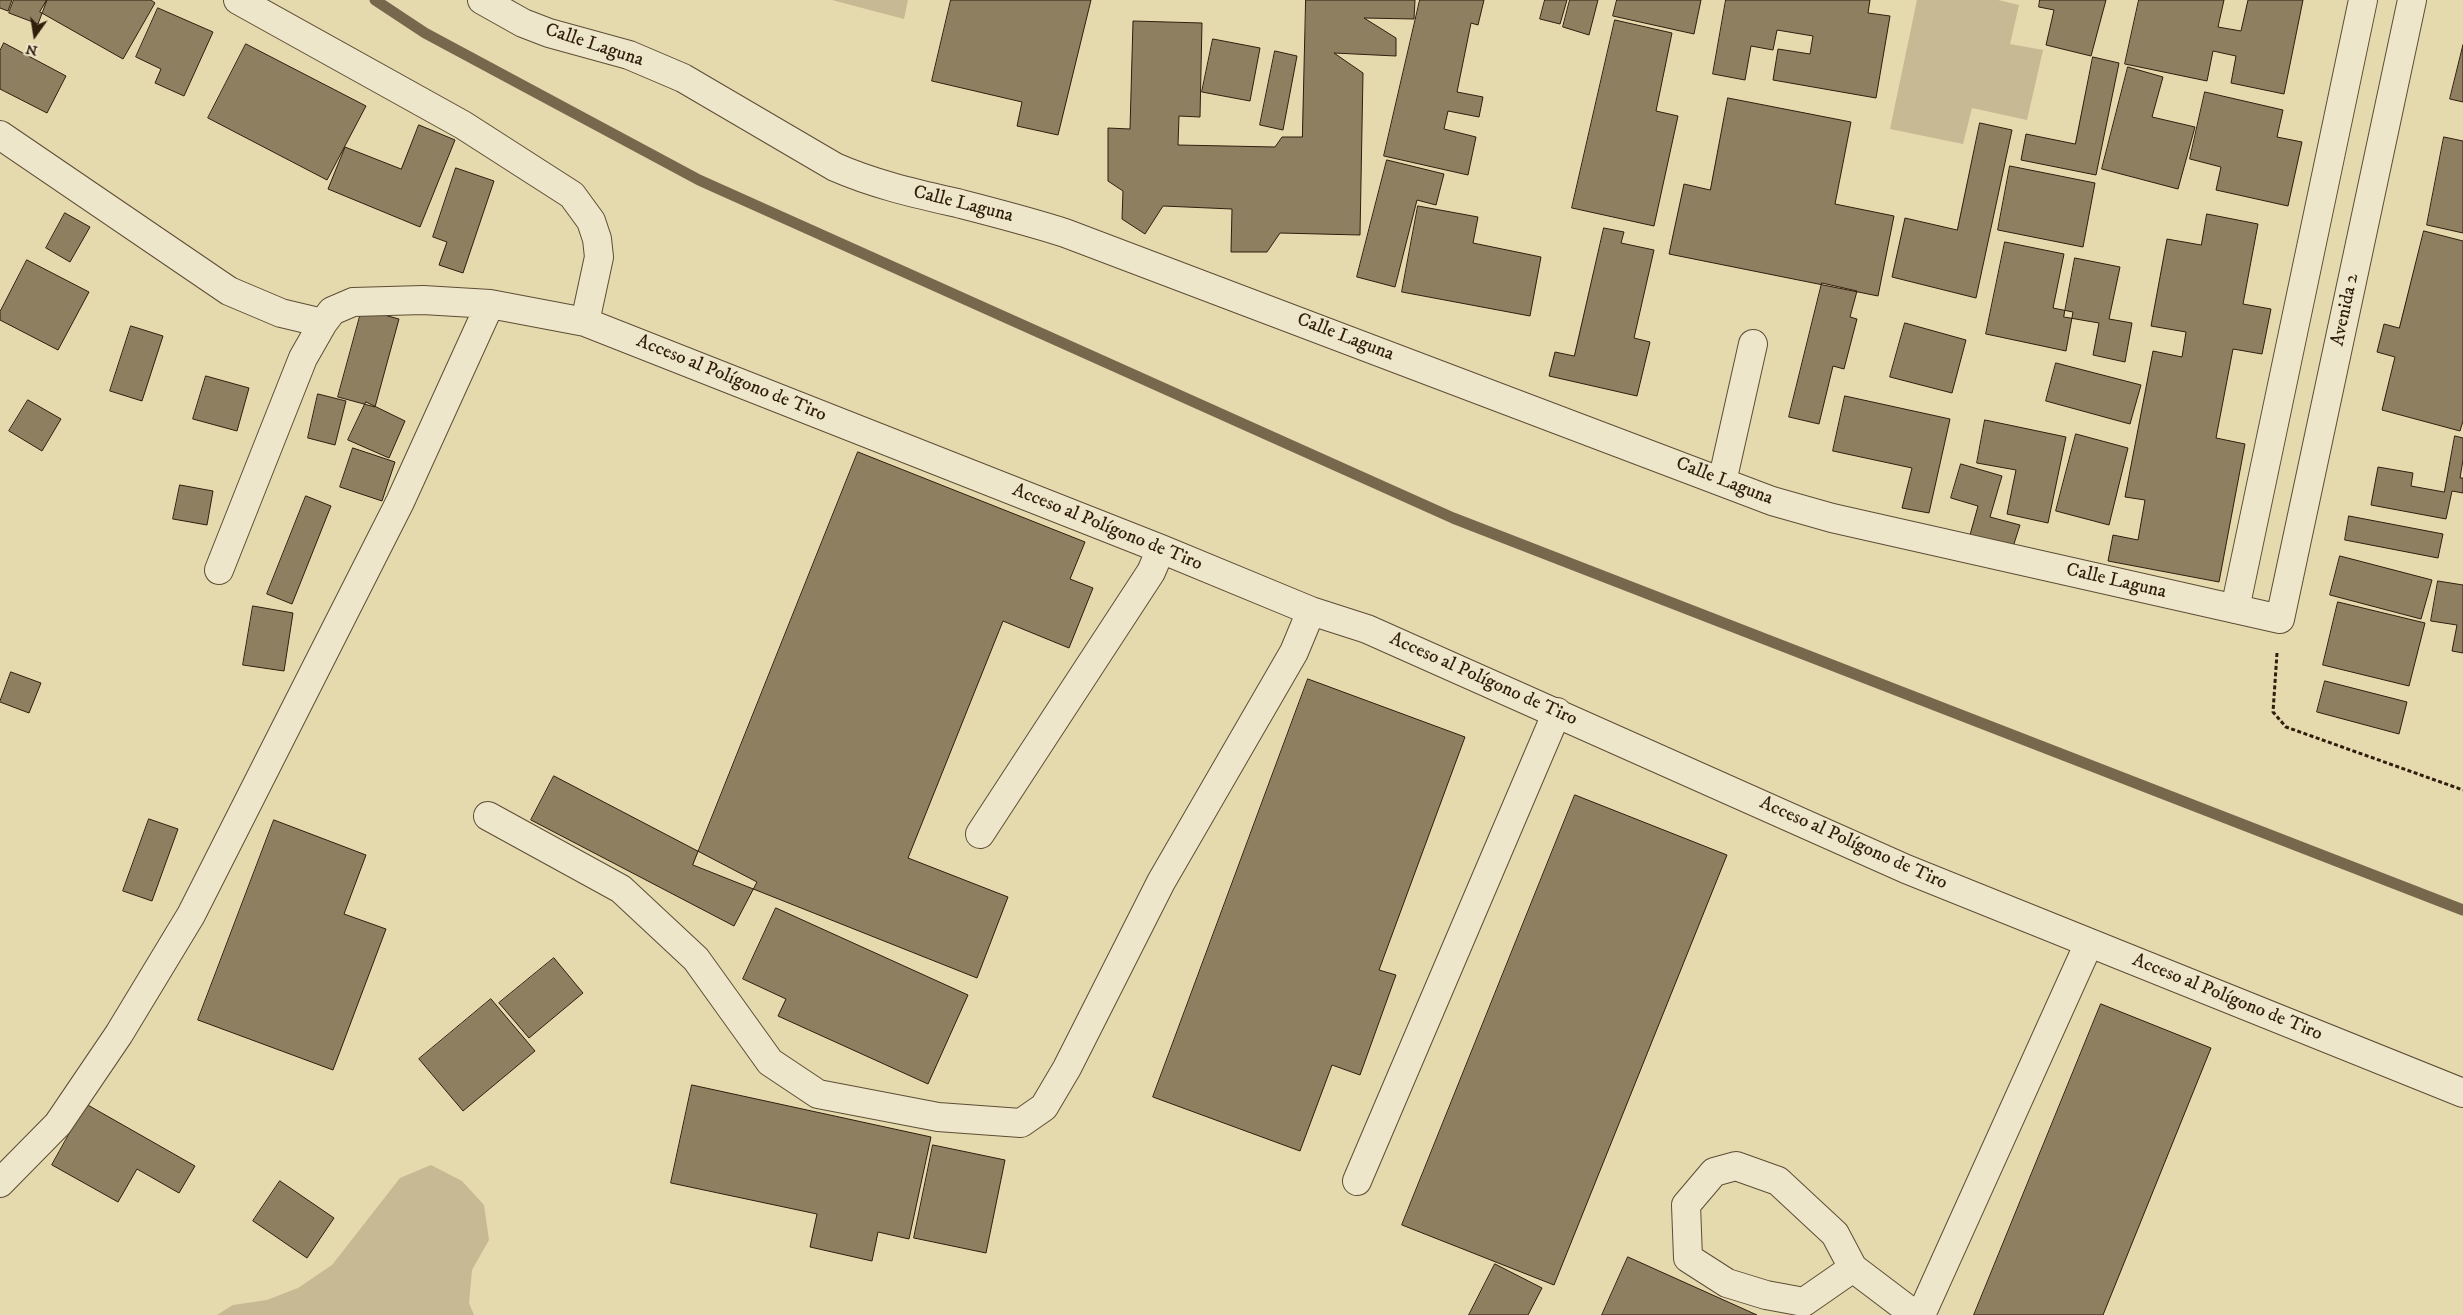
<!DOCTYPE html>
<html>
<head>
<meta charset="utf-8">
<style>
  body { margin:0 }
  #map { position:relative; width:2463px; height:1315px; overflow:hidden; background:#e5d9ae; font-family:"IM FELL DW Pica",serif }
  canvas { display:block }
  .north { position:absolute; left:10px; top:10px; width:50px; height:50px; -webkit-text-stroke:4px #eee6ca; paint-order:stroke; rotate:193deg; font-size:14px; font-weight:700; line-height:20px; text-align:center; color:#301e0d }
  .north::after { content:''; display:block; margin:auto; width:18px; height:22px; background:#301e0d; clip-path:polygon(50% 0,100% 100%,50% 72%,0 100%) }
</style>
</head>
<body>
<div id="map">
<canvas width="2463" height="1315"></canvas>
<div class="north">N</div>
</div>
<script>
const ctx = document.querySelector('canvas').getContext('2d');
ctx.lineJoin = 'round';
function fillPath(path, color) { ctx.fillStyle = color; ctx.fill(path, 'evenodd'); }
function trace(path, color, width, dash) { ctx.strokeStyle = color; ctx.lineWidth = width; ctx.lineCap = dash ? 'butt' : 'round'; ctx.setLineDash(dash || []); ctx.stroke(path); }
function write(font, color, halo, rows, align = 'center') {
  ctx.font = font + ' "IM FELL DW Pica",serif'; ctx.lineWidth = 4; ctx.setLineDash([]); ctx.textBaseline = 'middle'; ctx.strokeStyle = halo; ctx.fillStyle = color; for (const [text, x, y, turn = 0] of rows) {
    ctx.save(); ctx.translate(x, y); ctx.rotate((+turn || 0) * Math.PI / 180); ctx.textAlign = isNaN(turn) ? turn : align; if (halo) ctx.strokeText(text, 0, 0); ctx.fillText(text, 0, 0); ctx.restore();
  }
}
fillPath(new Path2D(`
  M832 0H908L904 19Z
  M1917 0H1998L2019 5 2010 44 2043 50 2027 120 1972 108 1963 144 1890 129Z
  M431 1165 462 1181 484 1205 489 1240 472 1270 469 1303 474 1315H217L233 1305 267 1300 298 1288 332 1265 400 1178Z`), '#c6b993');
trace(new Path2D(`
  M375 0 425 33 699 180 1453 518 2463 910`), '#77684d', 11);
const building = new Path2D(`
  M0 0H12L8 11 0 8Z
  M14 0H47L38 24 9 13Z
  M47 0H151L155 3 123 59 40 12Z
  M951 0H1091L1058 135 1017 126 1022 102 932 81Z
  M1306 0H1415L1414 19 1364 18 1396 38V56L1334 53 1363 73 1360 235 1280 233 1267 252H1231L1232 209 1163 206 1145 234 1122 219 1123 191 1108 181V128L1130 129 1133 21 1202 23 1200 117 1179 116 1178 145 1275 147 1282 137H1302Z
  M1420 0H1484L1478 25 1471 23 1457 92 1483 97 1479 117 1448 111 1444 129 1476 137 1468 175 1384 156Z
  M1545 0H1567L1560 24 1540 19Z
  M1570 0H1598L1589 35 1563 27Z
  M1617 0H1701L1694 34 1613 16Z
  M1726 0H1870L1868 13 1890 16 1876 98 1773 80 1778 49 1810 54 1813 36 1777 30 1773 50 1751 46 1745 80 1713 74Z
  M2040 0H2106L2091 56 2046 45 2054 10 2039 7Z
  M2139 0H2224L2218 27 2241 31 2248 0H2303L2284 94 2231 83 2236 56 2213 51 2207 81 2125 64Z
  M158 8 213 32 184 96 155 83 161 69 136 57Z
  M1615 20 1672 33 1656 111 1678 116 1654 226 1572 208Z
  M1213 39 1260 48 1250 101 1202 92Z
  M4 43 66 76 47 113 0 89V51Z
  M246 44 366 106 327 180 208 118Z
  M2463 45V102L2450 99Z
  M1275 51 1297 56 1283 130 1260 125Z
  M2093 57 2119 63 2096 175 2021 160 2026 134 2075 144Z
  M2128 67 2163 77 2152 117 2195 127 2178 189 2102 169Z
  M2205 92 2283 110 2277 137 2302 142 2288 206 2216 190 2221 167 2190 159Z
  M1728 98 1851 122 1835 204 1894 216 1878 296 1669 254 1684 184 1710 190Z
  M1980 123 2012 130 1976 298 1892 277 1905 218 1957 230Z
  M419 125 455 140 420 227 328 189 345 147 401 169Z
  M2444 137 2463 141V233L2427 225Z
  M1387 160 1444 174 1436 205 1417 200 1395 287 1357 277Z
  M2010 166 2095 183 2083 247 1998 230Z
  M456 168 494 181 463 273 439 265 447 242 433 237Z
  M1418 206 1478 217 1473 243 1541 257 1530 316 1402 292Z
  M65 213 90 227 70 262 46 248Z
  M2207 214 2258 224 2243 304 2271 309 2262 354 2233 349 2216 438 2245 444 2219 582 2108 561 2113 535 2138 540 2145 500 2125 497 2153 351 2182 357 2186 332 2151 326 2167 239 2201 245Z
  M1604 228 1624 232 1621 243 1654 250 1634 338 1650 342 1637 396 1549 376 1555 352 1574 356Z
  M2424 231 2463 241V421L2460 431 2382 410 2395 357 2377 352 2384 324 2399 328Z
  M2005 242 2064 254 2053 308 2073 312 2066 351 1986 334Z
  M2075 258 2120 267 2109 319 2132 323 2125 362 2093 355 2099 323 2064 317Z
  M27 260 89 292 58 350 0 320V312Z
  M1822 283 1857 291 1850 317 1857 319 1844 369 1833 366 1819 424 1789 417Z
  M362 309 399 319 375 407 338 397Z
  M1905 323 1966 340 1952 393 1890 377Z
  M131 326 163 336 142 401 110 391Z
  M2056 363 2141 385 2130 424 2046 401Z
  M206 376 249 388 237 431 193 419Z
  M318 394 346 401 335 445 308 438Z
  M1845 396 1950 419 1929 513 1902 508 1912 468 1833 451Z
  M28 400 61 419 42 451 9 431Z
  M366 402 405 421 389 458 348 440Z
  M1985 420 2066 437 2048 523 2007 514 2016 470 1977 463Z
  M2076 434 2128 448 2109 525 2056 511Z
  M2455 436 2463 438V460L2460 478H2463V493L2452 491 2446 519 2371 505 2378 467 2413 473 2411 486 2444 492Z
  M353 448 395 462 382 501 340 487Z
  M858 452 1085 542 1070 579 1093 588 1069 648 1003 621 908 858 1008 897 977 978 693 865Z
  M1961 464 2002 476 1990 517 2020 525 2013 547 1970 535 1978 506 1951 498Z
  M180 485 213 491 207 525 173 519Z
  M306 496 331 506 292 604 267 594Z
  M2349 516 2443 534 2438 558 2345 540Z
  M2340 556 2432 580 2421 619 2330 595Z
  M2438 581 2463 585V653L2452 651 2457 625 2431 621Z
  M2338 602 2425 623 2409 686 2323 665Z
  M253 606 293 613 284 671 243 665Z
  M11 672 41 683 29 713 0 702Z
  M1308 679 1465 737 1379 970 1396 975 1360 1075 1332 1065 1300 1151 1153 1097Z
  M2325 681 2407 702 2399 734 2317 712Z
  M554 776 757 882 734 926 531 820Z
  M1575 795 1727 855 1554 1285 1402 1225Z
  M149 819 178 829 152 901 123 891Z
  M274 820 366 855 344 914 386 929 333 1070 198 1020Z
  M776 908 968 995 928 1084 778 1016 786 999 743 979Z
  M554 958 583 993 529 1038 499 1003Z
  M491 999 535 1051 463 1111 419 1059Z
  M2101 1004 2211 1048 2103 1315H1974Z
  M692 1085 931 1137 909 1239 878 1232 872 1261 810 1247 817 1214 671 1183Z
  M86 1104 195 1166 179 1193 137 1169 118 1202 52 1165Z
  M933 1145 1005 1160 986 1253 914 1238Z
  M280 1181 334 1218 307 1258 253 1221Z
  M1628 1257 1757 1315H1602Z
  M1495 1264 1542 1288 1528 1315H1469Z`);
fillPath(building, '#8e7f61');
trace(building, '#301e0d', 1);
const minor = new Path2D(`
  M238 0 463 125 572 195 591 221 597 239 599 257 585 322
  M482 0 523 23 549 33 629 55 683 78 835 167C876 185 918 194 961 204 996 213 1031 222 1065 233L1772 501 1832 518 2280 619 2412 0
  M0 135 229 291 281 313 323 323
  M1722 482 1753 344
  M219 570 303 358 323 323 332 311 353 302 423 300 490 304 585 322 1161 549 1311 611 1367 629 1906 869 2463 1093
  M2235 609 2363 0
  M488 816 621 889 696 959 770 1062 818 1094 938 1117 1021 1123 1044 1107 1067 1068 1161 882 1294 652 1311 611
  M980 834 1151 572 1161 549
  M1357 1181 1557 712
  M0 1183 58 1124 119 1034 191 915 400 502 490 304
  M1853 1268 1804 1302 1766 1295 1727 1283 1688 1258 1686 1205 1714 1172 1736 1166 1778 1181 1835 1234 1853 1268 1915 1315
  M1921 1315 2089 943`);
trace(minor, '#5d4d35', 30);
trace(new Path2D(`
  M2277 653 2273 712 2286 727 2463 790`), '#301e0d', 3, [4, 2.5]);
trace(minor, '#eee6ca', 28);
write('19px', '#301e0d', '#eee6ca', [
  ["Calle Laguna",594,46,18],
  ["Calle Laguna",963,205,14],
  ["Avenida 2",2346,310,-78],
  ["Calle Laguna",1345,338,21],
  ["Acceso al Polígono de Tiro",731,379,22],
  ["Calle Laguna",1724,482,21],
  ["Acceso al Polígono de Tiro",1107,528,22],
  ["Calle Laguna",2116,582,13],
  ["Acceso al Polígono de Tiro",1483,680,24],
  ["Acceso al Polígono de Tiro",1853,844,24],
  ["Acceso al Polígono de Tiro",2227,998,22]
]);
</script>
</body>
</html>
